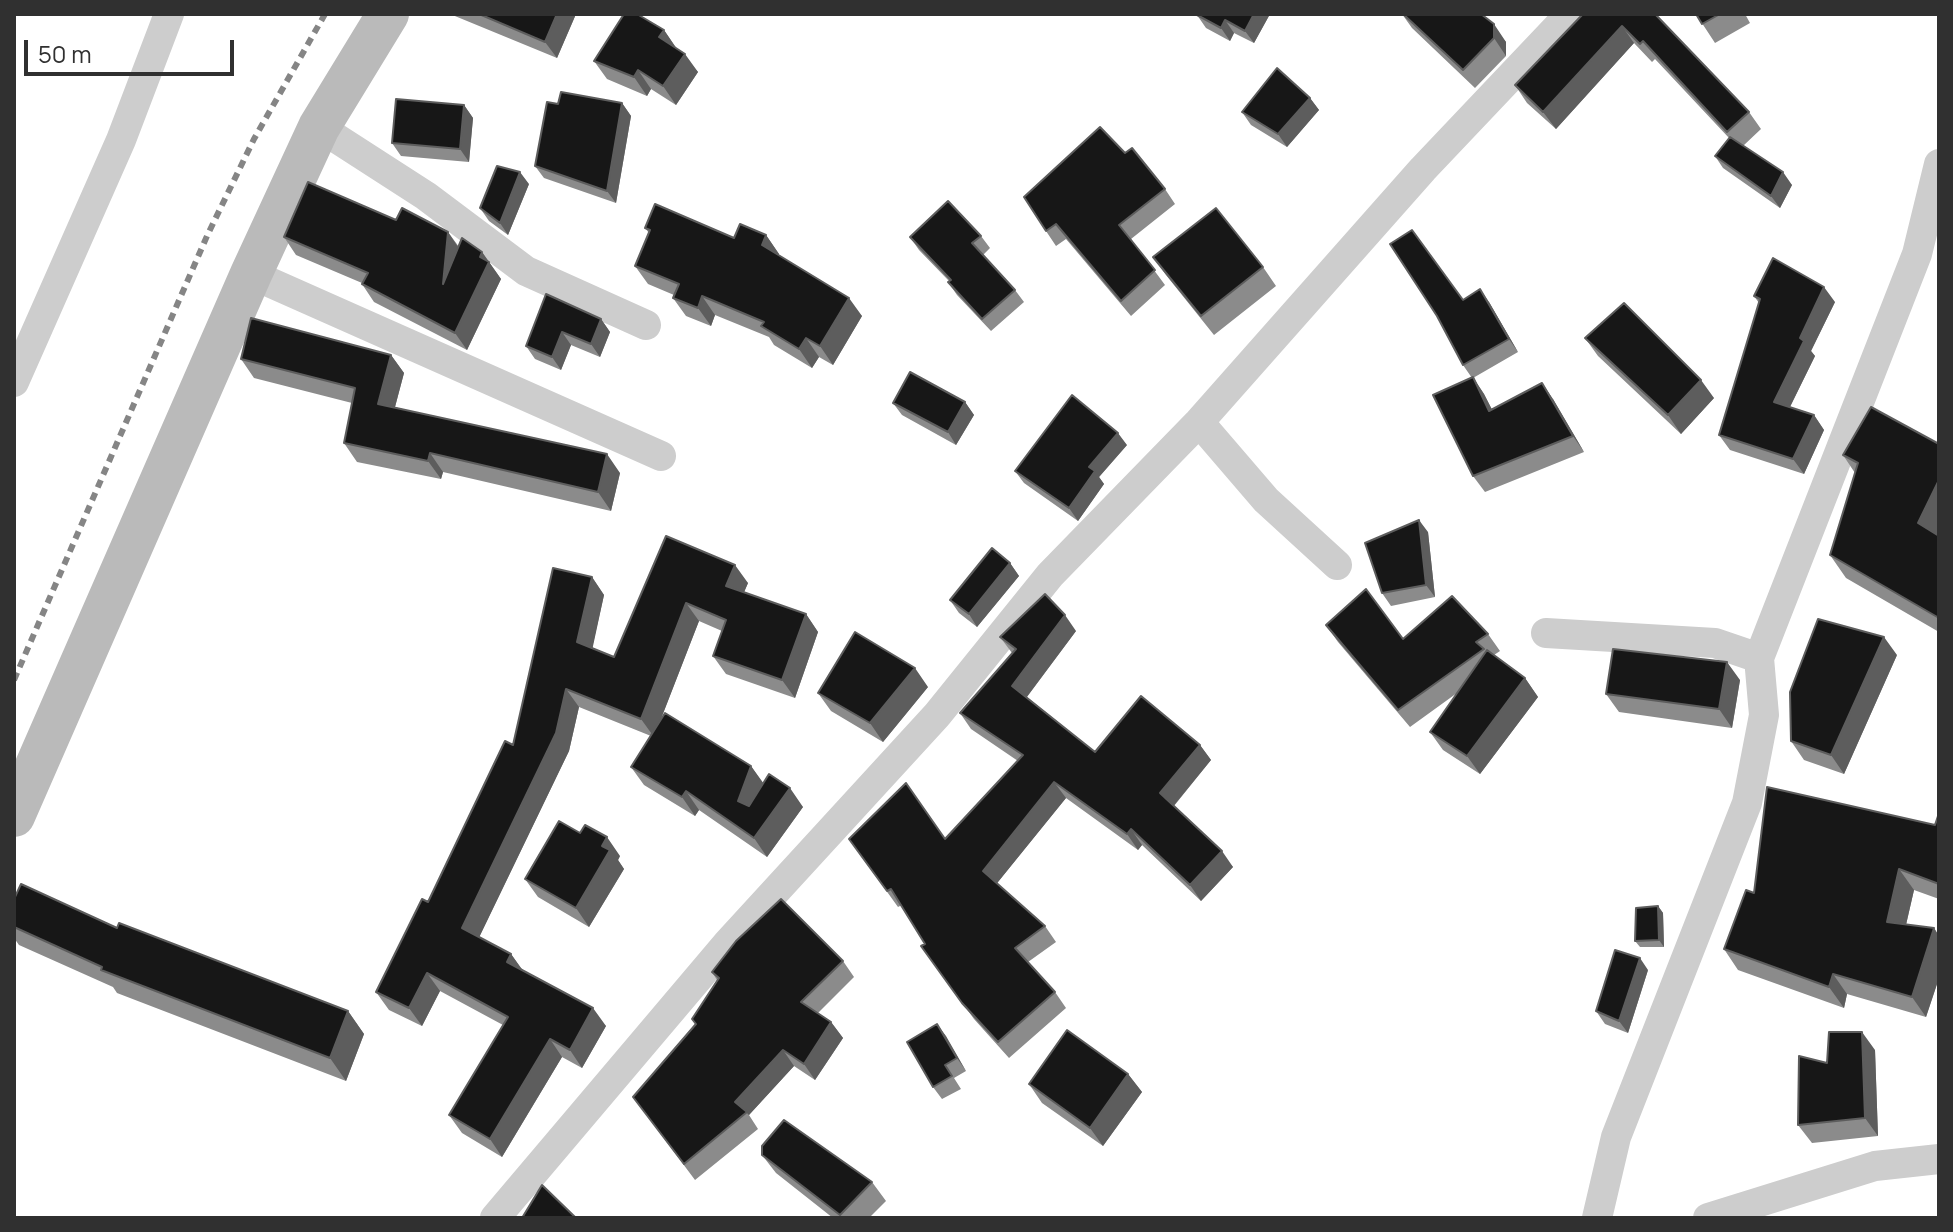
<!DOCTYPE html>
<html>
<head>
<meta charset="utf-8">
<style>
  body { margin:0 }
  #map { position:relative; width:1953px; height:1232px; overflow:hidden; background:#fff; font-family:Manrope,sans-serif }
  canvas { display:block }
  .frame { position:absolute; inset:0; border:16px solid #303030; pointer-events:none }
  .scale { position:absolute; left:24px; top:40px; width:210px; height:36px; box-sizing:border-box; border:4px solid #303030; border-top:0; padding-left:10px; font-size:24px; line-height:28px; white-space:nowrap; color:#303030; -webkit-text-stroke:6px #fff; paint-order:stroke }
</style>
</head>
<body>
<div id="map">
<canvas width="1953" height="1232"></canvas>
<div class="frame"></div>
<div class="scale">50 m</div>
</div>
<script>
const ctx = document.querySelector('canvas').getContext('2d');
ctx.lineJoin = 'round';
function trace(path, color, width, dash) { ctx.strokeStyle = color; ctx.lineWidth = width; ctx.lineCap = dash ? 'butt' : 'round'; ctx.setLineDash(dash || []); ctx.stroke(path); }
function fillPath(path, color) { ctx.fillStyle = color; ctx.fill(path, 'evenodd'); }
trace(new Path2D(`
  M319 127 426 196 526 271 646 325
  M251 274 661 456
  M14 382 121 140 169 14
  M1199 422 1266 500 1337 565
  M1546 633 1715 643 1759 658
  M495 1218 727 944 937 715 1050 575 1199 422 1423 169 1570 14
  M1597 1218 1616 1137 1747 803 1764 715 1759 658 1917 254 1939 164
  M1708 1218 1875 1166 1939 1159`), '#cdcdcd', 30);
trace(new Path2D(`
  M14 816 251 274 319 127 388 14`), '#bababa', 42);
trace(new Path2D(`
  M14 680 207 236 254 139 325 14`), '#858585', 6, [8, 6]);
fillPath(new Path2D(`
  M450 14H576L557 58Z
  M1198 14H1270L1254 43 1234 33 1230 41 1206 28 1197 15Z
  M1402 14H1481L1506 42V56L1475 88 1412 28Z
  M1583 14H1655L1749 112 1761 129 1743 146 1792 185 1780 208 1723 168 1715 156 1729 138 1655 59 1652 62 1634 43 1556 129 1527 103 1515 85Z
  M1696 14H1745L1750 23 1715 43Z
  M664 30 676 48 698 72 676 105 651 89 647 96 607 79 594 61Z
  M1310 98 1319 110 1287 147 1251 125 1242 112Z
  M622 103 631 116 616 203 544 178 535 166 558 104Z
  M464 105 473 118 469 162 401 156 392 143Z
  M1125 153 1165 189 1175 204 1131 239 1165 285 1131 316 1066 239 1056 246 1046 231Z
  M529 184 508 235 489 221 480 208Z
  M396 220 448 232 459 247 482 252 501 279 467 350 374 302 362 284V283L296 255 284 237Z
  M645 228 734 238 766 235 779 254 778 255 862 316 833 365 819 357 812 368 774 345 769 337 715 315 711 326 686 316 673 298 674 295 648 284 635 266 649 233Z
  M981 236 990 248 983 255 1015 290 1024 302 991 331 957 295 948 282 949 281 919 250 910 237Z
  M1153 257 1263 267 1276 286 1214 335 1166 275Z
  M546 294 601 319 610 332 600 357 571 345 561 370 535 359 526 346Z
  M1754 296 1835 302 1811 351 1815 356 1790 407 1814 415 1824 430 1804 474 1730 450 1719 435 1759 303Z
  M1463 300 1489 302 1518 352 1473 378 1484 394 1492 410 1553 399 1584 452 1485 492 1473 476 1472 378 1463 365Z
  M1585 338 1714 398 1681 434 1598 356Z
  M391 355 404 373 395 407 620 473 611 511 443 472 441 479 357 462 344 443 352 403 254 378 241 359Z
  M965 402 974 415 956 445 902 415 893 403Z
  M1939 444V632L1846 578 1830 555 1855 473 1843 455Z
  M1127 445 1099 477 1104 484 1078 521 1024 483 1015 471Z
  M1428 532 1435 597 1391 606 1382 593Z
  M666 536 748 583 744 592 806 614 818 632 795 698 726 674 713 656 722 631 699 621 660 721 751 766 763 784 803 807 767 857 699 810 695 816 644 785 631 767 651 736 579 707 569 751 479 937 511 954 522 970 606 1026 582 1068 562 1057 502 1157 462 1133 449 1115 503 1025 440 991 422 1026 389 1010 376 992 428 902 513 745 592 577 604 595 592 648 614 657Z
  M1010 563 1019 576 977 627 959 613 950 600Z
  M1326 625 1403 639 1488 634 1500 651 1494 655 1525 678 1538 697 1480 774 1443 750 1430 732 1457 693 1410 727 1338 642Z
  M1076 631 1027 697 1095 752 1200 745 1211 760 1174 806 1233 867 1201 901 1142 845 1138 850 1066 798 997 883 1045 926 1056 942 1028 962 1055 992 1066 1008 1009 1058 974 1019 921 946 925 944 902 905 898 907 849 839H945L1018 761 971 729 960 713 1012 653 1000 637Z
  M1897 655 1844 774 1804 760 1791 741Z
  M1740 680 1732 728 1619 712 1606 694Z
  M928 687 883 742 831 711 818 693Z
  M1939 813V899L1914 890 1906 925 1934 928 1939 936V978L1926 1017 1847 994 1844 1008 1738 970 1724 949 1754 893 1935 825Z
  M620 856 618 860 624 869 589 927 538 897 525 879Z
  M14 899 117 928 348 1011 364 1034 346 1081 117 993 113 987 19 945 14 938Z
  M1658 906 1663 913 1664 947H1640L1635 941Z
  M843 961 854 977 818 1013 831 1022 843 1038 815 1080 794 1066 749 1115 758 1129 695 1180 633 1097 695 1024 692 1019 717 980 712 972Z
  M1648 970 1628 1033 1605 1024 1596 1011Z
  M937 1024 966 1071 954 1078 961 1089 942 1099 933 1087Z
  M1875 1050 1878 1136 1812 1143 1798 1125 1827 1063Z
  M1128 1074 1142 1092 1103 1146 1042 1103 1029 1084Z
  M762 1155 872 1182 886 1201 869 1218H833L776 1173Z`), '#8b8b8b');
fillPath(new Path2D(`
  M557 14H576L557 58 545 42Z
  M1254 14H1270L1254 43 1245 31Z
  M1225 20 1234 33 1230 41 1221 28Z
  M1494 24 1506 42V56L1494 38Z
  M1622 26 1634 43 1556 129 1543 112Z
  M664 30 677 49 659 37Z
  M685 54 698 72 676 105 663 86Z
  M638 70 651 89 647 96 634 77Z
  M1310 98 1319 110 1287 147 1278 134Z
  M622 103 631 116 616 203 607 191Z
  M464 105 473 118 469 162 460 149Z
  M520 172 529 184 508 235 500 223Z
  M1783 172 1792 185 1780 208 1771 196Z
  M448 232 460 250 443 284Z
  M766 235 779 254 775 264 762 245Z
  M482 252 501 279 467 350 455 333Z
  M1824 287 1835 302 1811 351 1815 356 1785 417 1774 402 1800 338Z
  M1480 289 1489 302 1518 352 1509 339Z
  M702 296 715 315 711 326 698 308Z
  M849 298 862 316 833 365 820 346Z
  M601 319 610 332 600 357 591 344Z
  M562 332 571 345 561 370 552 357Z
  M806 338 819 357 812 368 799 349Z
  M391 355 404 373 391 422 378 404Z
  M1473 377 1484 394 1501 427 1489 411Z
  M1701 380 1714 398 1681 434 1668 415Z
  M1542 383 1553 399 1584 452 1573 436Z
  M965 402 974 415 956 445 948 432Z
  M1814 415 1824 430 1804 474 1793 459Z
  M1118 433 1127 445 1099 477 1104 484 1078 521 1069 508 1089 467Z
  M430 453 443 472 441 479 428 461Z
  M607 454 620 473 611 511 598 492Z
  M1939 480V536L1918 523Z
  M1419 520 1428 532 1435 597 1426 585Z
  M1010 563 1019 576 977 627 969 614Z
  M735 565 748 583 739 604 726 586Z
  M592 577 604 595 590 660 577 642Z
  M686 603 699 621 654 737 641 719Z
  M806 614 818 632 795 698 782 680Z
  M1065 615 1076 631 1023 702 1012 686Z
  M1884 637 1897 655 1844 774 1831 755Z
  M1727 662 1740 680 1732 728 1719 709Z
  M915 668 928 687 883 742 870 723Z
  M1525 678 1538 697 1480 774 1467 756Z
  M566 689 579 707 569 751 475 946 462 928Z
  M1200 745 1211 760 1171 809 1160 793Z
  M751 766 764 784 751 819 738 801Z
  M1054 782 1066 798 994 887 983 871Z
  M790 788 803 807 767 857 754 838Z
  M686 791 699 810 695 816 682 797Z
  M1131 829 1142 845 1138 850 1127 834Z
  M607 837 620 856 618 860 624 869 589 927 576 908 602 846Z
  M1222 851 1233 867 1201 901 1190 885Z
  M1899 869 1914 890 1902 942 1887 922Z
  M1658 906 1663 913 1664 947 1659 940Z
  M1934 928 1939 936V978L1926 1017 1912 997Z
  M511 954 524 972 507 962Z
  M1640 958 1648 970 1628 1033 1619 1021Z
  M427 973 440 991 422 1026 409 1008Z
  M1833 974 1847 994 1844 1008 1829 987Z
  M593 1008 606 1026 582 1068 570 1050Z
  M348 1011 364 1034 346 1081 330 1058Z
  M831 1022 843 1038 815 1080 804 1064Z
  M937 1024 946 1036 966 1071 957 1058Z
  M1862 1032 1875 1050 1878 1136 1865 1118Z
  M550 1039 562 1057 502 1157 490 1139Z
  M783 1050 794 1066 749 1115 735 1102Z
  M1128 1074 1142 1092 1103 1146 1090 1128Z`), '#5d5d5d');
const building = new Path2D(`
  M479 14H557L545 42Z
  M624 14H637L664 30 659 37 685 54 663 86 638 70 634 77 594 61Z
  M1198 14H1254L1245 31 1225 20 1221 28 1197 15Z
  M1403 14H1481L1494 24V38L1463 70Z
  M1583 14H1655L1749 112 1727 132 1643 41 1640 44 1622 26 1543 112 1515 85Z
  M1696 14H1720L1702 24Z
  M1277 68 1310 98 1278 134 1242 112Z
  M561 92 622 103 607 191 535 166 547 102 558 104Z
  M396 99 464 105 460 149 392 143Z
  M1100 127 1125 153 1132 148 1165 189 1119 225 1155 270 1121 301 1056 224 1046 231 1024 197Z
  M1730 137 1783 172 1771 196 1715 156Z
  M497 166 520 172 500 223 480 208Z
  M308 182 396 220 402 208 448 232 443 284 462 238 482 252 480 257 489 262 455 333 362 284 368 273 284 237Z
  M948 201 981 236 972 243 1015 290 982 319 948 282 951 280 910 237Z
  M655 204 734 238 740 224 766 235 762 245 849 298 820 346 806 338 799 349 761 326 764 322 702 296 698 308 673 298 679 284 635 266 650 230 645 228Z
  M1216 208 1263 267 1201 316 1153 257Z
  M1412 230 1463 300 1480 289 1509 339 1463 365 1437 316 1390 244Z
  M1773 258 1824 287 1800 338 1804 341 1774 402 1814 415 1793 459 1719 435 1760 299 1754 296Z
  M546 294 601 319 591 344 562 332 552 357 526 346Z
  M1624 303 1701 380 1668 415 1585 338Z
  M251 318 391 355 378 404 607 454 598 492 430 453 428 461 344 443 355 388 241 359Z
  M910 372 965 402 948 432 893 403Z
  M1473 377 1489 411 1542 383 1573 436 1473 476 1433 395Z
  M1072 395 1118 433 1089 467 1095 471 1069 508 1015 471Z
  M1871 407 1939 444V480L1918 523 1939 536V618L1830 555 1858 463 1843 455Z
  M1419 520 1426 585 1382 593 1365 543Z
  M666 536 735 565 726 586 806 614 782 680 713 656 726 620 686 603 641 719 566 689 556 733 462 928 511 954 507 962 593 1008 570 1050 550 1039 490 1139 449 1115 508 1017 427 973 409 1008 376 992 422 899 428 902 505 741 513 745 553 568 592 577 577 642 614 657Z
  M992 548 1010 563 969 614 950 600Z
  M1366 589 1403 639 1452 596 1488 634 1476 642 1484 649 1398 710 1326 625Z
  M1045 594 1065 615 1012 686 1095 752 1141 696 1200 745 1160 793 1222 851 1190 885 1131 829 1127 834 1054 782 983 871 1045 926 1015 948 1055 992 998 1042 962 1003 921 946 925 944 891 889 887 891 849 839 906 783 945 839 1023 755 960 713 1016 649 1000 637Z
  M1818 619 1884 637 1831 755 1791 741 1790 692Z
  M855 632 915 668 870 723 818 693Z
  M1613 649 1727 662 1719 709 1606 694Z
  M1487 650 1525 678 1467 756 1430 732Z
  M665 713 751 766 738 801 749 806 769 774 790 788 754 838 686 791 682 797 631 767Z
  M1767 787 1935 825 1939 813V884L1899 869 1887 922 1934 928 1912 997 1833 974 1829 987 1724 949 1746 890 1754 893Z
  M559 821 580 833 585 825 607 837 602 846 610 850 576 908 525 879Z
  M21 884 117 928 119 923 348 1011 330 1058 101 970 102 967 14 927V899Z
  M781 899 843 961 801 1002 831 1022 804 1064 783 1050 735 1102 747 1112 684 1164 633 1097 696 1024 692 1019 719 978 712 972 736 941Z
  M1658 906 1659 940 1635 941 1636 908Z
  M1615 950 1640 958 1619 1021 1596 1011Z
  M937 1024 957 1058 945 1065 952 1076 933 1087 907 1042Z
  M1067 1030 1128 1074 1090 1128 1029 1084Z
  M1829 1032H1862L1865 1118 1798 1125 1799 1056 1827 1063Z
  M784 1120 872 1182 840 1215 762 1155V1146Z
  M542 1185 576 1218H522Z`);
fillPath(building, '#171717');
trace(building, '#5d5d5d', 2);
</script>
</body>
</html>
